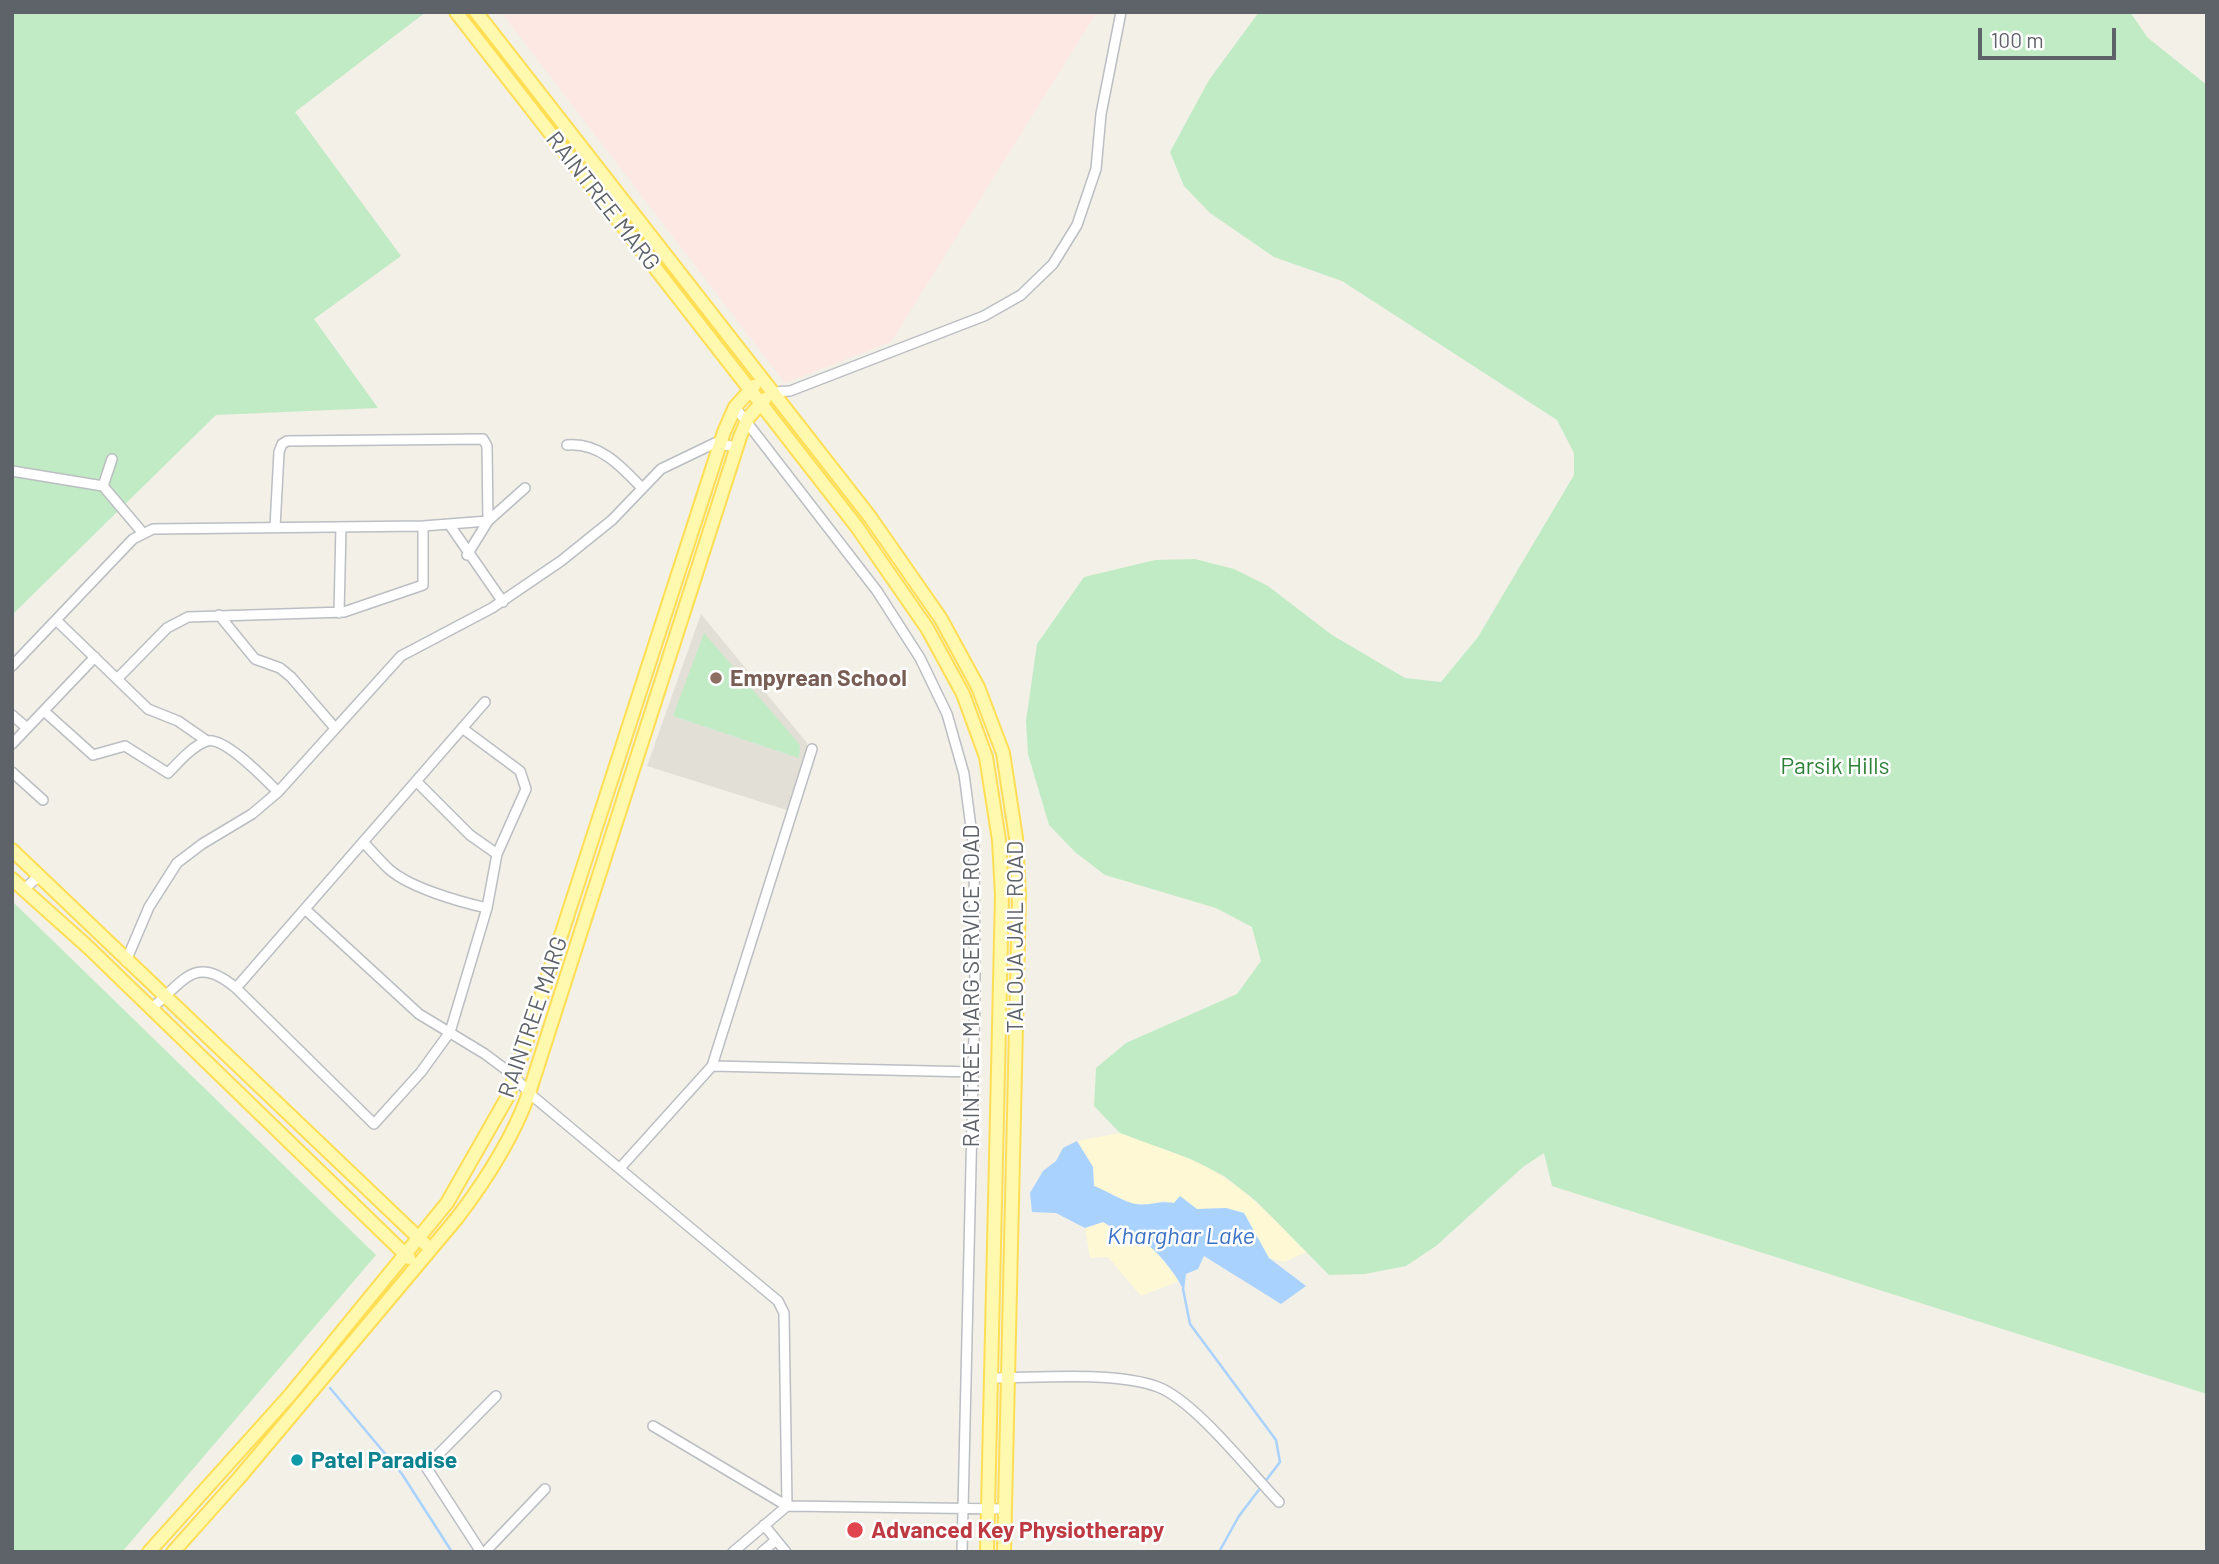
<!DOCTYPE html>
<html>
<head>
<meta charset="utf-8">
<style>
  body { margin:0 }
  #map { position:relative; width:2219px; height:1564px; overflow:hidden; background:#f2f0e7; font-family:Barlow,sans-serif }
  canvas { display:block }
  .frame { position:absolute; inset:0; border:14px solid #5e6269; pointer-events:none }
  .scale { position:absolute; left:1978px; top:28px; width:138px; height:32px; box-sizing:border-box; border:4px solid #5e6269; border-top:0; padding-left:9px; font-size:21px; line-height:24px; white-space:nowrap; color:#5e6269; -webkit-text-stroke:5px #fff; paint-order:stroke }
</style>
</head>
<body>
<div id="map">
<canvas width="2219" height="1564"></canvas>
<div class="frame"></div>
<div class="scale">100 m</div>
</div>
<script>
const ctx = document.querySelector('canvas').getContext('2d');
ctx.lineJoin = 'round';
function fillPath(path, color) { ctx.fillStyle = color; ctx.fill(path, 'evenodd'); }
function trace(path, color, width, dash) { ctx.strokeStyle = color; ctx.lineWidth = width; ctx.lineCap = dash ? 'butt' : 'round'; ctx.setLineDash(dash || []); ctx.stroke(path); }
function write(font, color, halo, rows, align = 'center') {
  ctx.font = font + ' Barlow,sans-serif'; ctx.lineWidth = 5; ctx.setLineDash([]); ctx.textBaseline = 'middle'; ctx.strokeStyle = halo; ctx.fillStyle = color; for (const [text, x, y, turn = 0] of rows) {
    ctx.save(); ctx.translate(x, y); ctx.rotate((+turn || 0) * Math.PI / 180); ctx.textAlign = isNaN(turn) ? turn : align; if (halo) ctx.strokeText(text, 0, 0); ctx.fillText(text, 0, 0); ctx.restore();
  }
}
fillPath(new Path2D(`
  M701 614 807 743 809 760 793 812 647 766Z`), '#e2e0d6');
fillPath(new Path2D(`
  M501 12H1097L891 342 785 383Z`), '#fee8e4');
fillPath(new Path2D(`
  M12 12H426L295 112 401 256 314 319 378 408 216 415 12 615Z
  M1259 12H2130L2148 38 2207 85V1394L1552 1186 1544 1153 1523 1167 1436 1246 1406 1266 1365 1274 1329 1275 1256 1201 1224 1176 1190 1159 1120 1133 1094 1106 1096 1068 1126 1043 1237 994 1261 961 1252 927 1216 908 1105 875 1075 852 1049 825 1028 754 1026 721 1037 644 1084 577 1155 560 1195 559 1234 569 1268 586 1332 635 1405 678 1441 682 1478 637 1574 475V453L1557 420 1342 281 1274 257 1210 213 1184 186 1170 152 1209 80Z
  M704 633 800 745 799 758 673 716Z
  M12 901 376 1255 122 1552H12Z`), '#c1ebc5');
fillPath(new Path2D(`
  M1120 1133C1144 1143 1169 1150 1192 1160 1239 1180 1271 1216 1306 1252L1284 1262 1269 1258 1244 1213 1226 1208 1197 1209 1164 1201 1144 1205 1131 1203 1094 1186 1093 1167 1077 1141Z
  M1103 1222C1116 1231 1118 1228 1129 1233 1149 1241 1166 1264 1179 1281L1141 1296 1108 1257 1090 1258 1085 1228Z`), '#fef8d5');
fillPath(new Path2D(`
  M1077 1141 1093 1167 1094 1186C1107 1191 1122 1201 1135 1204 1149 1206 1160 1200 1174 1203L1180 1196 1197 1209 1226 1208 1244 1213 1269 1258 1306 1286 1281 1304 1204 1256 1198 1269 1186 1274 1184 1291C1175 1271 1149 1239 1128 1233 1118 1230 1112 1228 1103 1222L1085 1228 1056 1213 1032 1212 1030 1193 1043 1171 1056 1161 1063 1148Z`), '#aad2ff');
trace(new Path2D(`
  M1183 1289 1190 1324 1276 1440 1280 1462 1239 1516 1219 1552
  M330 1388 402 1474 452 1552`), '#aad2ff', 2.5);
const minor = new Path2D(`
  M773 392 790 391 984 316 1021 295 1053 264 1077 225 1096 169 1101 114 1121 12
  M735 407 877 591 920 658 947 714 964 774 974 850 975 993 962 1552
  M567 445C599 442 621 466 641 487
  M12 471 103 486 142 532
  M103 486 112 459
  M449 524 503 602
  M275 527 279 452 282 444 287 441 483 439 487 446 488 521
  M467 555 488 521 525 488
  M339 613 341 527
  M219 615 255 659 280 668 291 677 335 728
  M56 620 148 709 178 721 207 741
  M12 666 133 539 153 529 423 526 488 521
  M117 679 167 628 188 617 344 612 423 585V526
  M44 711 93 755 125 746 168 773C178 763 192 746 207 741 224 736 266 780 278 792
  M12 715 27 728
  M12 744 95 657
  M12 772 43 800
  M416 781 470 835 497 854
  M363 842C372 851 381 862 390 870 411 888 460 902 487 908
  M24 889 39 876
  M306 910 419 1014 485 1054 513 1075 529 1093 778 1301 784 1313 787 1506
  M126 961 149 907 177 863 202 844 252 814 278 792 401 656 492 608 561 561 612 520 661 469 715 443 736 447
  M236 988 485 702
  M152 1008C185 980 196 954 236 988L374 1124 421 1072 450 1032 487 908 497 854 526 789 520 771 462 728
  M712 1066 974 1072
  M621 1167 712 1066 812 749
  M991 1378C1038 1378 1116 1371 1158 1387 1195 1401 1250 1472 1279 1502
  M653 1426 787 1506 1005 1509
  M764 1525 786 1552
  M481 1552 426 1467 496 1396
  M485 1552 545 1489
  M733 1552 787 1506
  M762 1552 776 1540`);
const major = new Path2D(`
  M456 12 857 527 927 628 963 694 986 757 999 840 1002 895 987 1552
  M476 12 870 517 941 619 978 687 1003 753 1016 838 1019 895 1004 1552
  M12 850 425 1244
  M12 879 88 947 409 1258
  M149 1552 290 1395 447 1203 508 1096 533 1022 724 432 735 407 754 386
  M173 1552 239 1478 457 1218C486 1180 513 1138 529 1093L740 437 748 418 765 399`);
trace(minor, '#bbbec3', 12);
trace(major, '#ffde53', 16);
trace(minor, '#fff', 9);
trace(major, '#fff9af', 12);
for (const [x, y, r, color] of [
  [716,678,7,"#8d6e63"],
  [297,1460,7,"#0f9aa8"],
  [855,1530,9,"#e0444e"]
]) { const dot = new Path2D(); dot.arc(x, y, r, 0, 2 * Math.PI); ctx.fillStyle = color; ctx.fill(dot); trace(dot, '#fff', 2.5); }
write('23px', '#5e6269', '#fff', [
  ["RAINTREE MARG",603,201,52],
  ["TALOJA JAIL ROAD",1015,937,-90],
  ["RAINTREE MARG SERVICE ROAD",971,986,-90],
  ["RAINTREE MARG",533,1017,-71]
]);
write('bold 23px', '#785e54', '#fff', [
  ["Empyrean School",730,678]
], 'left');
write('23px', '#2b8237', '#fff', [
  ["Parsik Hills",1835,766]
]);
write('bold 23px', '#0d838f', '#fff', [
  ["Patel Paradise",311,1460]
], 'left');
write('bold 23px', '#be3a42', '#fff', [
  ["Advanced Key Physiotherapy",871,1530]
], 'left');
write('italic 24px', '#3c73c7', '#fff', [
  ["Kharghar Lake",1181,1236]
]);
</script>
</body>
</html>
